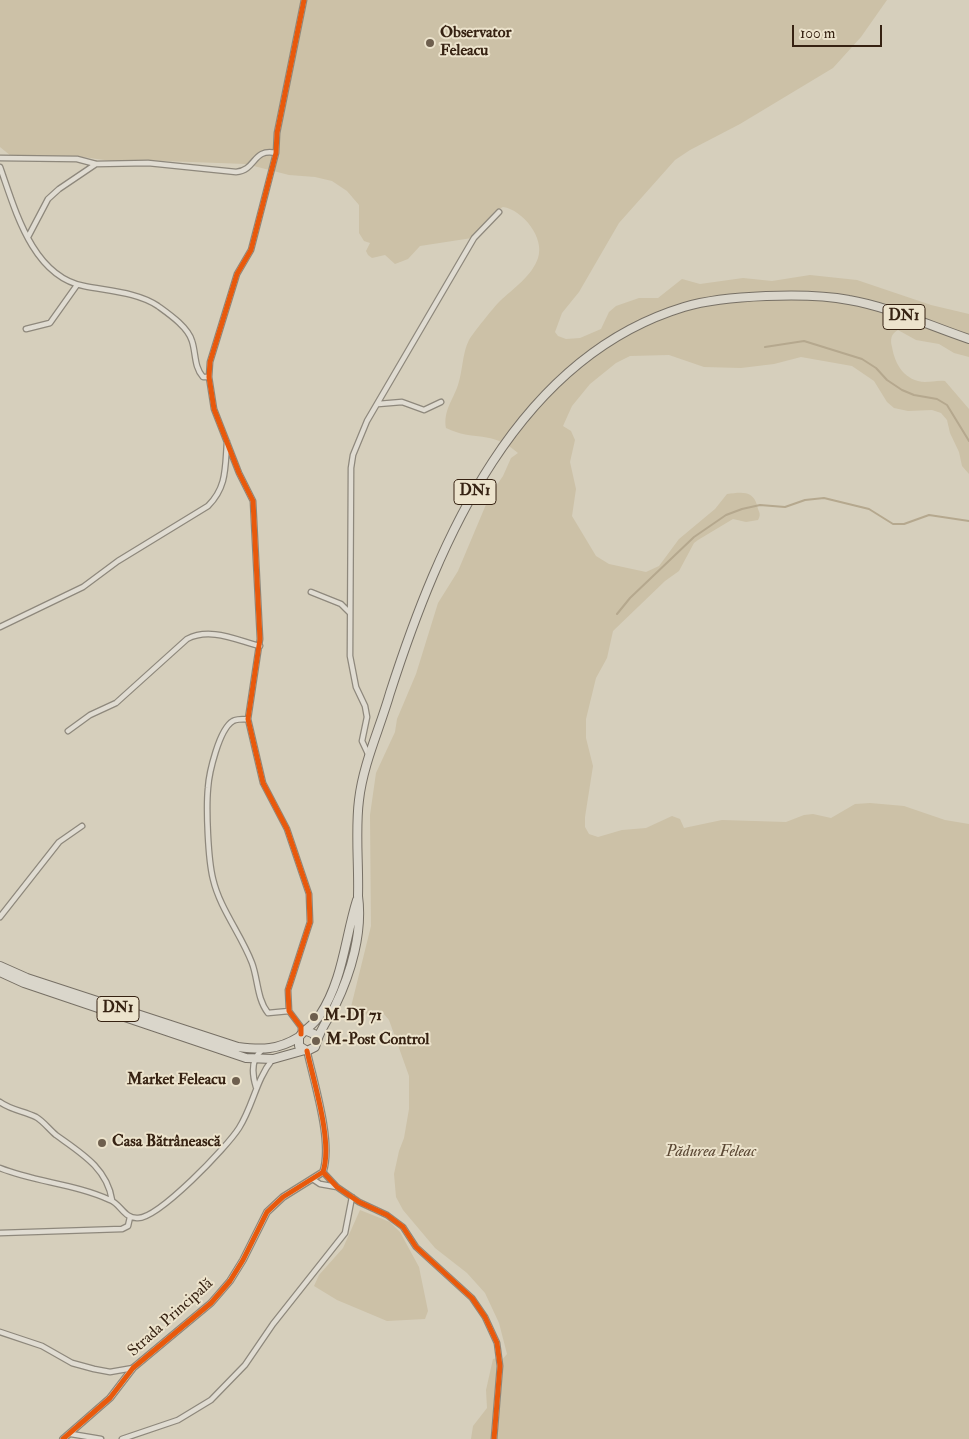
<!DOCTYPE html>
<html>
<head>
<meta charset="utf-8">
<style>
  body { margin:0 }
  #map { position:relative; width:969px; height:1439px; overflow:hidden; background:#d6cfbc; font-family:"IM FELL Double Pica",serif }
  canvas { display:block }
  .scale { position:absolute; left:792px; top:25px; width:90px; height:22px; box-sizing:border-box; border:2px solid #362212; border-top:0; padding-left:6px; font-size:15px; line-height:18px; white-space:nowrap; color:#362212; -webkit-text-stroke:4px #ece3cc; paint-order:stroke }
</style>
</head>
<body>
<div id="map">
<canvas width="969" height="1439"></canvas>
<div class="scale">100 m</div>
</div>
<script>
const ctx = document.querySelector('canvas').getContext('2d');
ctx.lineJoin = 'round';
function fillPath(path, color) { ctx.fillStyle = color; ctx.fill(path, 'evenodd'); }
function trace(path, color, width, dash) { ctx.strokeStyle = color; ctx.lineWidth = width; ctx.lineCap = dash ? 'butt' : 'round'; ctx.setLineDash(dash || []); ctx.stroke(path); }
function write(font, color, halo, rows, align = 'center') {
  ctx.font = font + ' "IM FELL Double Pica",serif'; ctx.lineWidth = 4; ctx.setLineDash([]); ctx.textBaseline = 'middle'; ctx.strokeStyle = halo; ctx.fillStyle = color; for (const [text, x, y, turn = 0] of rows) {
    ctx.save(); ctx.translate(x, y); ctx.rotate((+turn || 0) * Math.PI / 180); ctx.textAlign = isNaN(turn) ? turn : align; if (halo) ctx.strokeText(text, 0, 0); ctx.fillText(text, 0, 0); ctx.restore();
  }
}
fillPath(new Path2D(`
  M0 0H887L861 37 833 68 740 124 690 150 675 160 619 223 579 292 562 313 555 332 558 336 566 339 580 338 601 329 609 312 616 306 639 298H658L682 279 700 284 743 278 772 281 810 275 857 280 931 305 969 314V357L954 353 939 344 916 340 898 330C891 334 890 339 892 347 895 365 905 381 925 382 932 382 938 380 945 381L969 409V474L962 466 959 452 950 433 947 420 941 413 932 410 908 411 894 408 887 402 874 381 852 366 801 357 774 364 741 368 704 367 669 355 630 356 616 363 590 384 572 406 563 426 571 431 575 440 570 462 576 489 572 516 596 556 609 564 646 572 659 566 679 539 715 509 727 494C741 492 753 490 757 505 758 512 762 513 758 520L746 522 733 519 698 540 694 543 679 571 665 581 613 631 607 658 596 678 586 719V738L593 766 585 817V827L589 834 598 837 622 830 646 828 672 816 680 819 684 828 722 820 786 822 804 815 813 814 831 818 855 804 870 803 904 806 945 820 969 824V1439H471L473 1426 487 1408 486 1390 493 1359 497 1358 500 1362 507 1354 499 1323 485 1293 467 1273 435 1248 403 1210 396 1197 394 1174 399 1151 404 1138 409 1109V1076L389 1020 383 1013 374 1010 358 1019 354 1018 350 1011 371 926 370 815 376 773 395 732 397 719 416 674 438 603 458 571 490 495 503 476 511 458 518 453C491 429 474 442 446 428 443 411 453 400 458 385 463 370 462 354 469 340 474 332 493 308 500 301 513 289 532 276 538 258 545 238 523 210 503 207L495 211 472 238 420 246 408 259 395 264 385 255 372 258 368 255 366 251 370 243 364 241 359 233V205L347 191 332 181 315 177 289 175 246 164 136 160 119 162 75 156 20 158 11 156 0 147Z
  M360 1210 390 1222 400 1232 419 1267 428 1311 425 1319 387 1321 337 1300 314 1286 319 1275 343 1248Z`), '#ccc1a7');
trace(new Path2D(`
  M765 347 804 341 862 359 876 368 887 380 902 390 914 395 937 399 947 405 969 441
  M617 614 630 598 694 537 726 515 742 509 760 505 785 507 805 500 824 498 869 509 893 524H904L929 515 969 521`), '#b5a88e', 2);
const minor = new Path2D(`
  M0 158 77 159 96 164 148 163 236 172C257 170 252 148 276 153
  M0 167C15 209 32 276 84 286 108 291 137 292 158 306 169 314 188 327 192 341 196 353 194 367 203 377H209
  M28 237 48 199 59 189 96 164
  M26 329 50 323 77 285
  M378 404 402 402 424 410 441 402
  M311 592 341 604 350 613
  M0 627 83 587 118 561 208 506C227 487 225 468 227 442
  M248 719C243 719 236 719 233 721 219 729 209 773 208 788 206 809 208 859 213 879 220 909 241 934 252 963 258 979 257 999 268 1013L289 1011
  M68 731 90 715 116 703 187 639C210 627 236 640 260 646
  M369 756 362 741 367 717 365 706 356 687 350 656 351 468 353 455 367 421 474 238 499 212
  M0 917 59 842 82 826
  M301 1034V1027L289 1011 288 990 310 922 309 894 287 829 263 783 248 719 260 639 253 501 239 473 214 409 209 377 210 362 237 274 251 250 276 153 277 133 304 0
  M256 1087C252 1074 251 1059 262 1050
  M0 1102C11 1110 24 1111 36 1117 43 1121 49 1129 56 1135 81 1153 107 1168 112 1200
  M0 1168C35 1182 75 1184 110 1200 121 1204 124 1219 138 1218 159 1218 227 1147 239 1128 253 1106 256 1080 272 1060
  M323 1172 337 1187 359 1202 387 1215 403 1227 416 1247 472 1298 485 1317 497 1343 500 1366 494 1439
  M314 1180 320 1184 337 1187
  M0 1233 122 1229 128 1226 130 1217
  M0 1332 42 1346 72 1363 94 1369 110 1372 133 1368
  M71 1434 101 1439
  M122 1439 178 1420 211 1400 245 1365 273 1324 345 1233 352 1197`);
const tertiary = new Path2D(`
  M63 1439 110 1398 133 1368 211 1303 230 1281 243 1260 267 1212 283 1197 323 1172C333 1142 314 1083 307 1051`);
const primary = new Path2D(`
  M0 966 27 978 238 1047C262 1050 278 1050 299 1037
  M0 972 24 983 246 1058 273 1059 305 1050
  M307 1031 314 1034 317 1041 315 1047 307 1051 299 1046V1037C305 1029 314 1025 320 1015 343 980 345 938 357 900
  M317 1041C321 1028 329 1018 335 1006 351 973 363 932 358 896 359 864 355 831 359 800 363 764 380 728 390 693 439 541 516 358 684 307 724 295 808 292 849 300 890 307 930 326 969 339`);
trace(minor, '#8e887c', 7);
trace(tertiary, '#8e887c', 8);
trace(primary, '#777065', 10);
trace(minor, '#e0dcd2', 4.5);
trace(tertiary, '#e0dcd2', 5.5);
trace(primary, '#dad6cb', 8);
trace(new Path2D(`
  M301 1034V1027L289 1011 288 990 310 922 309 894 287 829 263 783 248 719 260 639 253 501 239 473 214 409 209 377 210 362 237 274 251 250 276 153 277 133 304 0
  M323 1172 337 1187 359 1202 387 1215 403 1227 416 1247 472 1298 485 1317 497 1343 500 1366 494 1439
  M63 1439 110 1398 133 1368 211 1303 230 1281 243 1260 267 1212 283 1197 323 1172C333 1142 314 1083 307 1051`), '#e8590c', 5);
for (const [x, y, r, color] of [
  [430,43,5,"#6e5f4e"],
  [314,1017,5,"#6e5f4e"],
  [316,1041,5,"#6e5f4e"],
  [236,1081,5,"#6e5f4e"],
  [102,1143,5,"#6e5f4e"]
]) { const dot = new Path2D(); dot.arc(x, y, r, 0, 2 * Math.PI); ctx.fillStyle = color; ctx.fill(dot); trace(dot, '#ece3cc', 2); }
for (const [x, y, w] of [
  [904,317,42],
  [475,492,42],
  [118,1009,42]
]) { const box = new Path2D(); box.roundRect(x - w / 2, y - 12.5, w, 25, 4); ctx.fillStyle = '#ece3cc'; ctx.fill(box); trace(box, '#362212', 1); }
write('bold 15px', '#362212', null, [
  ["DN1",904,317],
  ["DN1",475,492],
  ["DN1",118,1009]
]);
write('bold 16px', '#362212', '#ece3cc', [
  ["Observator",440,34],
  ["Feleacu",440,52],
  ["M-DJ 71",324,1017],
  ["M-Post Control",326,1041],
  ["Market Feleacu",226,1081,"right"],
  ["Casa Bătrânească",112,1143]
], 'left');
write('italic 16px', '#5a4733', '#ece3cc', [
  ["Pădurea Feleac",711,1153]
]);
write('16px', '#362212', '#ece3cc', [
  ["Strada Principală",171,1318,-42]
]);
</script>
</body>
</html>
